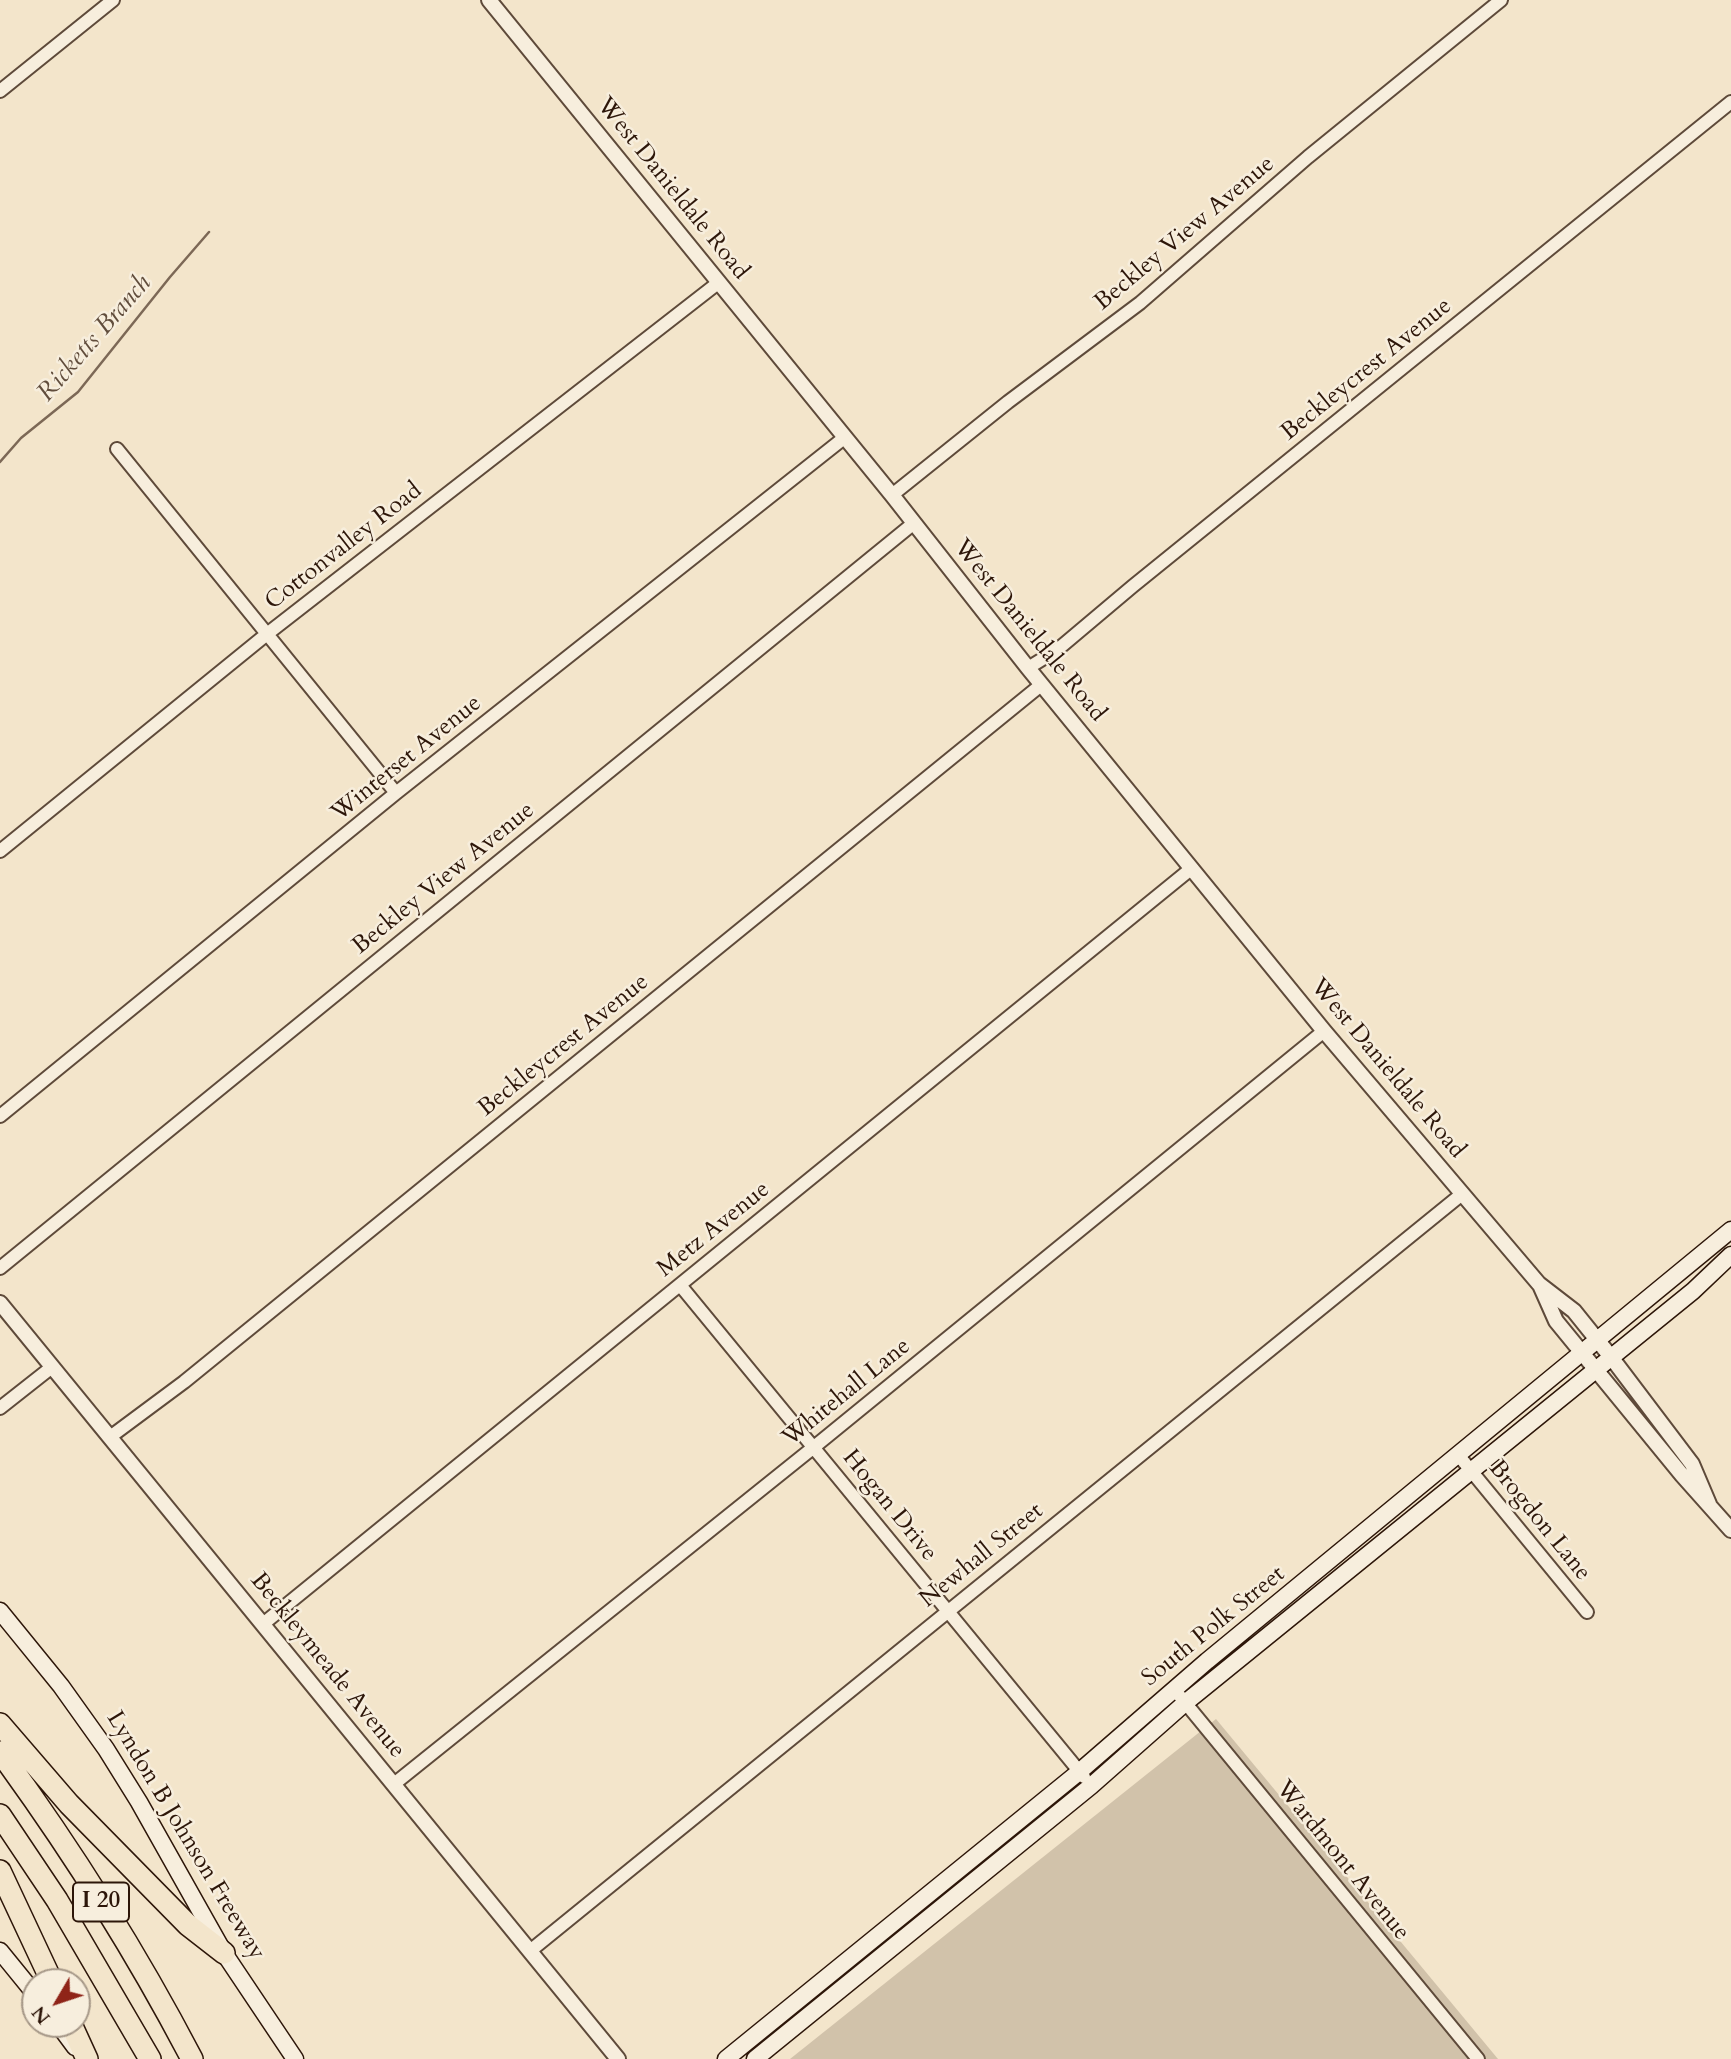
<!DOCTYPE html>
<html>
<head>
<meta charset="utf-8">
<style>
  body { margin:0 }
  #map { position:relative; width:1731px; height:2059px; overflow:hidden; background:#f3e5cb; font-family:Cardo,serif }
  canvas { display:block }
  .north { position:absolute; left:21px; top:1968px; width:70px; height:70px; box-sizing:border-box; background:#f7eedd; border:2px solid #a69888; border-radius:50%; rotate:231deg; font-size:19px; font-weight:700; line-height:28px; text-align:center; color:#2d1609 }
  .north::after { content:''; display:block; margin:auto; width:24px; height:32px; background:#8f2418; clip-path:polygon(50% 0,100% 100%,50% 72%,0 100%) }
</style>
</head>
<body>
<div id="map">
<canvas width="1731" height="2059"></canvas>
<div class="north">N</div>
</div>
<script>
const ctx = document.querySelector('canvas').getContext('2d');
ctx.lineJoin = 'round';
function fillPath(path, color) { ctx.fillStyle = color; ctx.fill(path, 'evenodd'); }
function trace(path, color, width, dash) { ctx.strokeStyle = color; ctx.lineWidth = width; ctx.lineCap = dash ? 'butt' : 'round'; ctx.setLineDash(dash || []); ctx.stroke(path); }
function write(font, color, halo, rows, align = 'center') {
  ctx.font = font + ' Cardo,serif'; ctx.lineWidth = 5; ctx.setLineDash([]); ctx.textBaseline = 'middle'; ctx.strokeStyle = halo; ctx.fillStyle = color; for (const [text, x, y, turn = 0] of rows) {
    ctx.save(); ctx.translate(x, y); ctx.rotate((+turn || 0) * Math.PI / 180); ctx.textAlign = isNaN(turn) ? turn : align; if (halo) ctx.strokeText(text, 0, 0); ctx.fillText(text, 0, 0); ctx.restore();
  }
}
fillPath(new Path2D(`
  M1216 1719 1498 2059H790Z`), '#d1c2aa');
trace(new Path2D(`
  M0 462 21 438 78 392 170 277 209 232`), '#7c6856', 2.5);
const minor = new Path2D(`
  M0 91 113 0
  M117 449 396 793
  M892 495 1008 402 1140 303 1308 157 1501 0
  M1028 668 1057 650 1133 586 1731 102
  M0 851 267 634 718 283
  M0 1116 396 793 844 438
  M0 1268 914 523
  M680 1285 1084 1777
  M0 1408 52 1367
  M110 1437 184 1382 1041 685
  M1459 1456 1587 1612
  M263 1624 1192 868
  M1174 1689 1478 2059
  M394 1784 814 1447 1324 1031
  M530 1951 1462 1194`);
const tertiary = new Path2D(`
  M489 0 892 495 1028 668 1324 1031 1539 1284 1574 1311 1611 1357 1692 1464 1709 1504
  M1540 1285 1556 1321 1682 1475 1731 1530
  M0 1303 618 2059`);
const secondary = new Path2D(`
  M0 1611 61 1686 106 1749 139 1802 224 1953 295 2059
  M0 1951 35 1994
  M58 2024 75 2047
  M726 2059 1079 1772 1207 1661 1731 1230
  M755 2059 1091 1786 1185 1703 1693 1291 1731 1255`);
const motorway = new Path2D(`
  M0 1724 69 1804 188 1925 224 1953
  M0 1752C71 1849 136 1952 192 2059
  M0 1815 57 1900 150 2059
  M0 1871 52 1982
  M71 2024 87 2059`);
trace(minor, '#5e4a3a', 16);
trace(tertiary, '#5e4a3a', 18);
trace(secondary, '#2d1609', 19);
trace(motorway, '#2d1609', 24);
trace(minor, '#f7eedd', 12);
trace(tertiary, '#f7eedd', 14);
trace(secondary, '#f7eedd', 16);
trace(motorway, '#f3e5cb', 21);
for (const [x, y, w] of [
  [101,1902,56]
]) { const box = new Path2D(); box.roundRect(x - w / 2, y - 19.5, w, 39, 5); ctx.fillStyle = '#f7eedd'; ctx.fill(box); trace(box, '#2d1609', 2); }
write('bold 23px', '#2d1609', null, [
  ["I 20",101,1902]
]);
write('24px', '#2d1609', '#f7eedd', [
  ["West Danieldale Road",672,189,51],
  ["Beckley View Avenue",1185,234,-40],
  ["Beckleycrest Avenue",1367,370,-39],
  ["Cottonvalley Road",344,547,-38],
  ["West Danieldale Road",1029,631,51],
  ["Winterset Avenue",407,759,-39],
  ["Beckley View Avenue",444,879,-39],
  ["Beckleycrest Avenue",564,1046,-39],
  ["West Danieldale Road",1387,1069,50],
  ["Metz Avenue",714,1230,-39],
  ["Whitehall Lane",847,1393,-39],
  ["Hogan Drive",889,1506,51],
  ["Brogdon Lane",1539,1521,51],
  ["Newhall Street",982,1556,-39],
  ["South Polk Street",1214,1627,-39],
  ["Beckleymeade Avenue",327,1666,51],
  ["Lyndon B Johnson Freeway",185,1836,59],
  ["Wardmont Avenue",1342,1861,51]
]);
write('italic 26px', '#614d3c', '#f7eedd', [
  ["Ricketts Branch",95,339,-49]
]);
</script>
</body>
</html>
